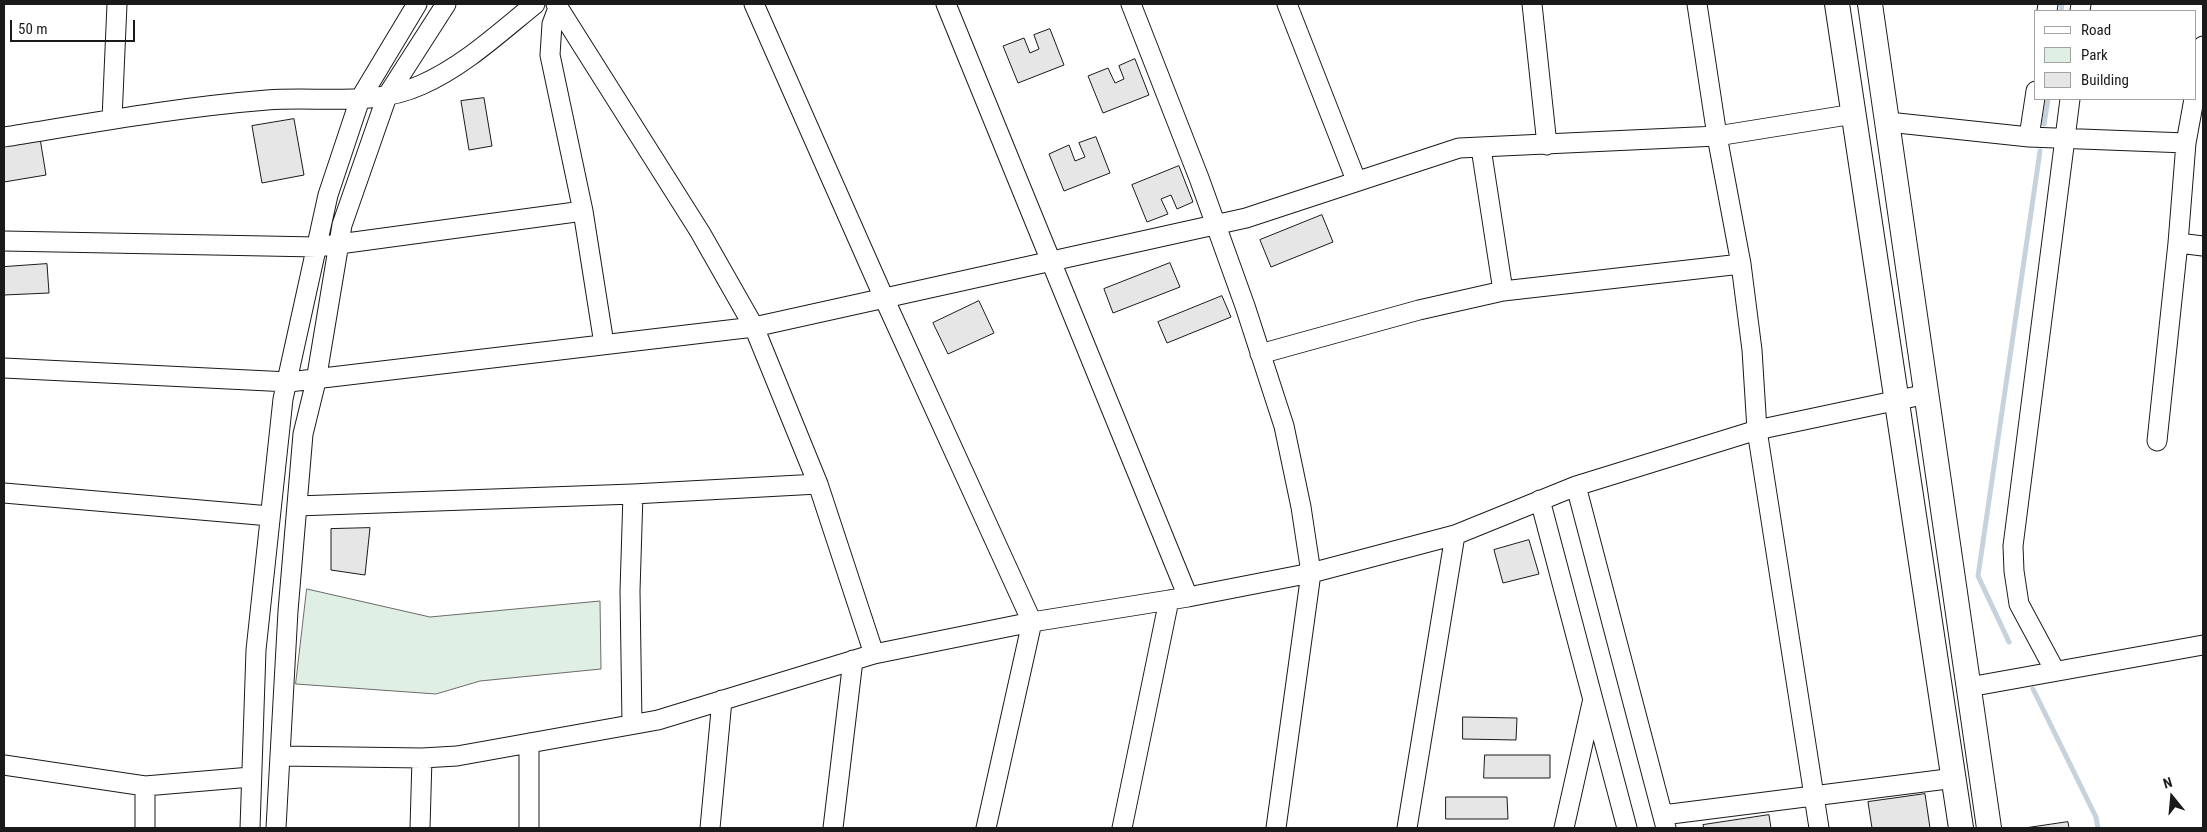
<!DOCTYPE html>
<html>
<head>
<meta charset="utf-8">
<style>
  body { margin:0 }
  #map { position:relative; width:2207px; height:832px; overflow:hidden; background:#fff; font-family:"Roboto Condensed",sans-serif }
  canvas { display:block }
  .frame { position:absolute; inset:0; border:5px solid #1a1a1a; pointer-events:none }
  .legend { position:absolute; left:2034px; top:10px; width:162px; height:90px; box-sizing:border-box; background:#fff; border:1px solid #a3a3a3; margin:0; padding:6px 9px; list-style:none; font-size:15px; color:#1a1a1a }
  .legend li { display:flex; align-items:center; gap:10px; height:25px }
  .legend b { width:25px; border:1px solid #a3a3a3 }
  .north { position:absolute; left:2147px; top:772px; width:50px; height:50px; -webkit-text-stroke:4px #fff; paint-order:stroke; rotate:343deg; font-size:14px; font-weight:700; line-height:20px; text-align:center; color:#1a1a1a }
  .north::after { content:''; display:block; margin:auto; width:18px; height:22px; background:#1a1a1a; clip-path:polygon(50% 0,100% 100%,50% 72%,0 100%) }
  .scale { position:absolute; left:10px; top:20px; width:125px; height:22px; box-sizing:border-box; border:2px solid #1a1a1a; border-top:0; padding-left:6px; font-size:15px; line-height:18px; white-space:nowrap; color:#1a1a1a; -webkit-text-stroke:4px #fff; paint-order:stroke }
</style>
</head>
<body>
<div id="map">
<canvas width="2207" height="832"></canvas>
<div class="frame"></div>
<ul class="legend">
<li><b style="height:6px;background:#fff"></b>Road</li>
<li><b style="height:14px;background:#e0efe3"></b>Park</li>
<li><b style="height:14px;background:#e6e6e6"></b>Building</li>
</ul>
<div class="north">N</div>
<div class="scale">50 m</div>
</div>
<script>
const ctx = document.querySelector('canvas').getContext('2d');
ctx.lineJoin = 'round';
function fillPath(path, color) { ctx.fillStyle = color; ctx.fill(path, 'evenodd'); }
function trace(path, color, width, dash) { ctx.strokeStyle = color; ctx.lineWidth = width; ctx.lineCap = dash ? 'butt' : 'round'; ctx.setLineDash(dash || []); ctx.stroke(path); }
const green = new Path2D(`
  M307 589 430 617 600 601 601 669 480 681 436 694 296 684Z`);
fillPath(green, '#e0efe3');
trace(green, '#6a6a6a', 1);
trace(new Path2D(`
  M2061 11 2062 4
  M2044 124 2048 99
  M2009 642 1978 576 2040 151
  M2033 689 2096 817 2098 828`), '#c6d2dc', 5);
const building = new Path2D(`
  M1050 29 1064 65 1018 83 1003 46 1024 38 1030 53 1039 49 1034 35Z
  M1135 59 1149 95 1103 113 1088 76 1108 68 1115 83 1124 79 1119 66Z
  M484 98 492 146 469 150 461 101Z
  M294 119 304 175 262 183 252 126Z
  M39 132 46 175 4 182V138Z
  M1096 137 1110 173 1064 191 1049 154 1069 145 1075 161 1085 157 1079 143Z
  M1179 166 1193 202 1177 209 1171 195 1161 199 1168 214 1147 222 1132 185Z
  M1322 215 1333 242 1271 267 1260 240Z
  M1170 263 1180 287 1113 313 1104 289Z
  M47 264 49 293 4 295V267Z
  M1222 296 1231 317 1167 343 1158 322Z
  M979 301 994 333 948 354 933 323Z
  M370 528 365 575 331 570V529Z
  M1529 540 1539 574 1503 583 1494 550Z
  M1463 717 1517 718 1516 740 1463 739Z
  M1485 755H1550V778H1484Z
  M1925 794 1930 828H1872L1868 802Z
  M1446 797H1507L1508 819H1446Z
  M1769 815 1771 828H1704L1703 825Z
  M2068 822 2069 828H2025Z`);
fillPath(building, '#e6e6e6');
trace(building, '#1a1a1a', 1);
const minor = new Path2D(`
  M556 4 700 232 754 327 818 484 874 654
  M754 4 884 298 1032 622 986 828
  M946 4 1188 597
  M1131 4 1199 178 1245 306 1284 426 1301 507 1311 573 1276 828
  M1287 4 1356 180
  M1532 4 1547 145
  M1697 4 1717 136 1741 264 1752 350 1757 430 1819 828
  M558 8 552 24 550 55 583 211 604 344
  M2047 11 2048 4
  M2080 11 2081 4
  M2196 88 2203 46
  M2194 99 2186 143 2178 243 2203 246
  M112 119 117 4
  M1888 122 2029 137 2186 143
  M4 137C91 123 179 107 267 100 318 96 373 107 421 85 464 66 499 33 535 4
  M2029 137 2036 91
  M1481 148 1503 291
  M4 241 317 247 583 211
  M1260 354 1419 310 1503 291 1741 264
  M4 368 289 382 754 327 1246 218 1459 148 1717 136 1854 114
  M2157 441 2178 243
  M1576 486 1666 828
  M4 493 270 516
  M1540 500 1627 828
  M297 506 633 494 818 484
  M2055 671 2019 604 2014 571 2013 546 2070 99
  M1969 687 2203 645
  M632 724 630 591 633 494
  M529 743V828
  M281 756 422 758 457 756 658 720 874 654 1032 622 1188 597 1311 573 1455 535 1576 486 1757 430 1927 394
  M4 765 145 786 251 777
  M1663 815 1955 778
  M145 828V786
  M250 828 256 650 283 399 328 195 360 99 417 4
  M276 828 288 611 303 434 316 381 342 225 387 96 446 4
  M420 828 422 758
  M710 828 722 700
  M833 828 853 660
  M1122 828 1169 600
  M1407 828 1455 535
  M1564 828 1592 703`);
const major = new Path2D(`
  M1837 4 1961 828
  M1870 4 1989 828`);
trace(minor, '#1a1a1a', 21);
trace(major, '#1a1a1a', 26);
trace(minor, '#fff', 19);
trace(major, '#fff', 24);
</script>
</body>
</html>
